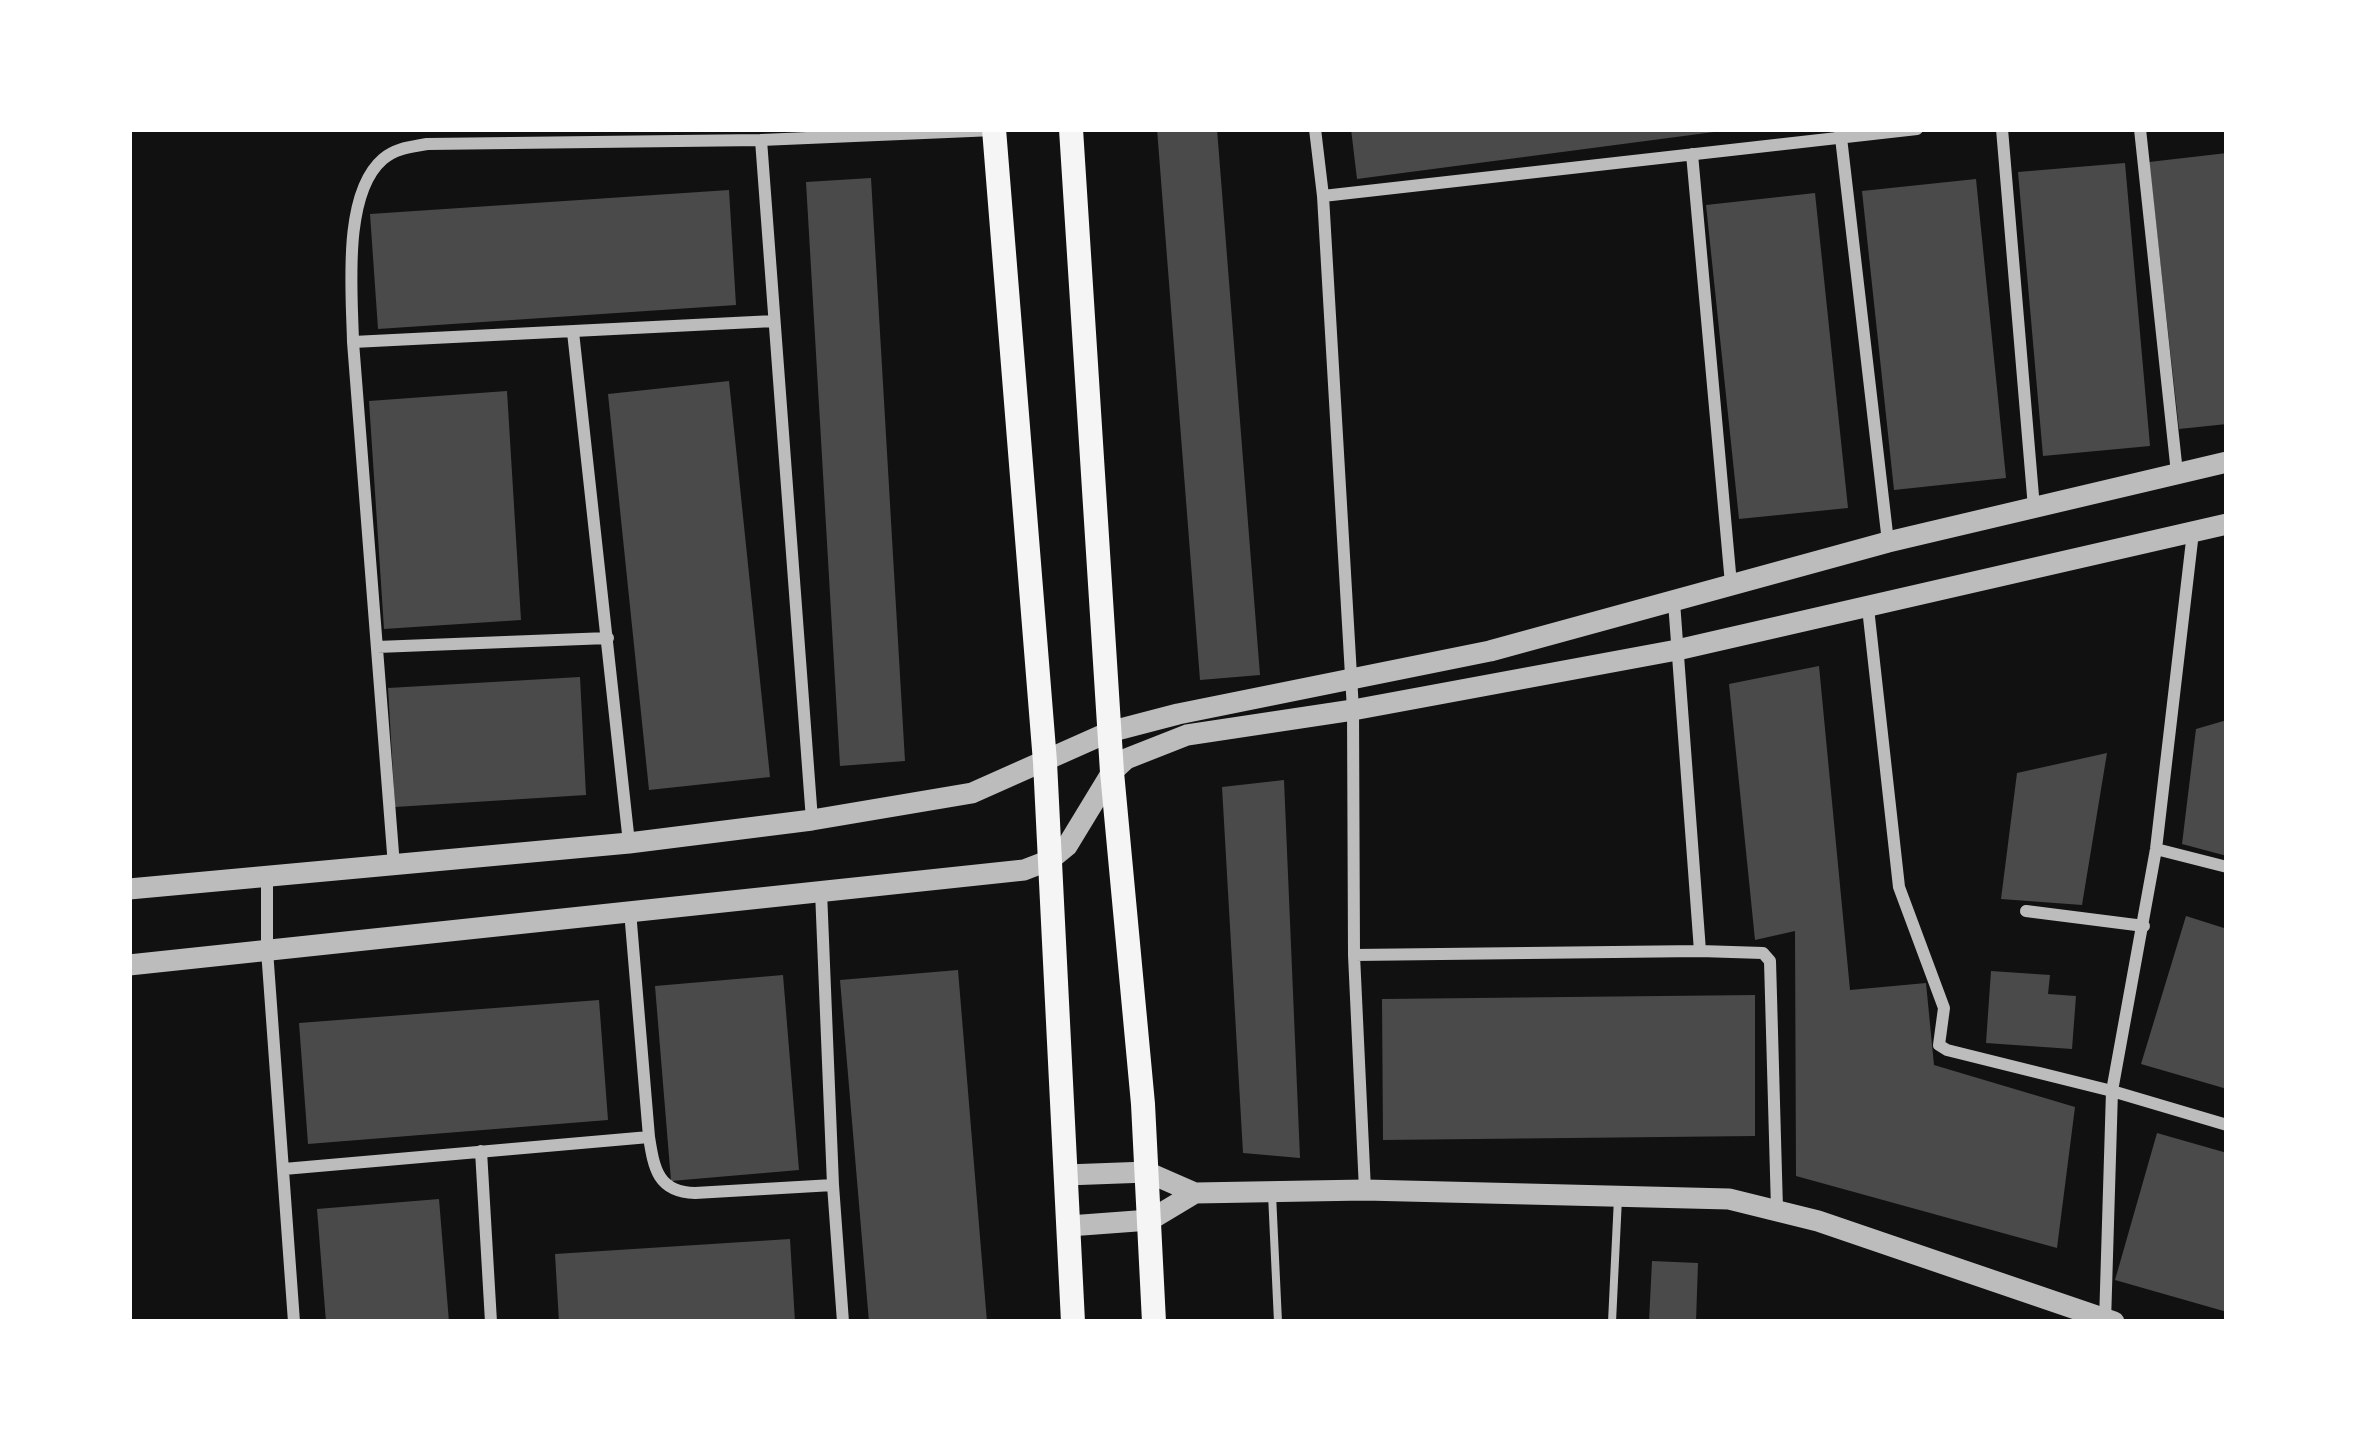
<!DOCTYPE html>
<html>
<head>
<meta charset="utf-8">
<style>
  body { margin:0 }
  #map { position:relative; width:2356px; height:1451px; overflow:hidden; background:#111; font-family:Lato,sans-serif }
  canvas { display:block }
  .frame { position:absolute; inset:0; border:132px solid #fff; pointer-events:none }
</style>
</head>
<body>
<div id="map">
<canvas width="2356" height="1451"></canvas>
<div class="frame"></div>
</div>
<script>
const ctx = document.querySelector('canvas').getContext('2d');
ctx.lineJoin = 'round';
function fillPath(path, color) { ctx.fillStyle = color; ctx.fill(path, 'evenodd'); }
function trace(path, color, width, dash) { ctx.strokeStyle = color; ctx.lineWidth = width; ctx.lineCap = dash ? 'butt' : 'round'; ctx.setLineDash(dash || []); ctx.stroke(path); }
fillPath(new Path2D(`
  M1157 129H1217L1260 675 1200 680Z
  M1351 129H1714V132L1357 179Z
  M2227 153V424L2179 429 2149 162Z
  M2125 163 2150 446 2043 456 2018 172Z
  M871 178 905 761 840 766 806 182Z
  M1976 179 2006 478 1894 490 1862 191Z
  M729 190 736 305 378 329 370 214Z
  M1815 193 1848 508 1739 519 1706 205Z
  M729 381 770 777 649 790 608 394Z
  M507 391 521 620 384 629 369 401Z
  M1819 666 1850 990 1926 983 1934 1065 2075 1107 2057 1248 1796 1176 1795 931 1755 940 1729 684Z
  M580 677 586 795 395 807 388 688Z
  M2227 720V856L2182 844 2196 729Z
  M2107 753 2082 905 2001 899 2017 773Z
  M1284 780 1300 1158 1243 1153 1222 787Z
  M2186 916 2227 929V1089L2141 1064Z
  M958 970 987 1322H869L840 980Z
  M1991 971 2050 975 2048 994 2076 996 2072 1049 1986 1043Z
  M783 975 799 1170 671 1181 655 986Z
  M1755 995V1136L1383 1140 1382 999Z
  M599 1000 608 1120 308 1144 299 1023Z
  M2157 1133 2227 1153V1312L2115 1280Z
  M439 1199 449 1322H326L317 1209Z
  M790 1239 795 1322H559L555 1254Z
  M1652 1261 1698 1263 1696 1322H1649Z`), '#4a4a4a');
trace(new Path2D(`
  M1272 1194 1278 1322
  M1612 1322 1618 1198`), '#bcbcbc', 8);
trace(new Path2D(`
  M1315 129 1323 196 1353 710 1354 955 1365 1190
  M1840 129 1888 542
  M2002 129 2034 508
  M2140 129 2177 473
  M761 140 812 820
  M1692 154 1731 584
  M1323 196 1917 129
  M573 332 629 843
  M353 342 774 321
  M1868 608 1899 887 1944 1008 1939 1045 1947 1050 2112 1091 2227 1125
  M377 647 608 638
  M2156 849 2227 867
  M394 866 353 342C352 293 342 194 383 159 396 148 411 147 427 144L761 140 994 130
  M267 879V950L294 1322
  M821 891 833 1185 843 1322
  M630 911 649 1137C654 1169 658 1192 695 1193L833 1185
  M2026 911 2144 926
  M1700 951 1763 953 1770 961 1777 1209
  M1354 955 1700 951 1674 602
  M481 1151 491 1322
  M284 1169 649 1137
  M2105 1322 2112 1091 2156 849 2193 532`), '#bcbcbc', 12);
trace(new Path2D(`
  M129 889 629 843 812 820 972 793 1109 732 1178 714 1490 651 1888 542 2227 462
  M129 965 1024 870 1050 860 1067 846 1112 772 1126 759 1187 735 1353 710 1677 650 2227 524
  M1066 1175 1147 1172 1195 1193 1365 1190 1729 1199 1818 1221 2114 1322
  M1069 1226 1150 1220 1195 1193`), '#bcbcbc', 21);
trace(new Path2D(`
  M994 129 1045 762 1073 1322
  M1071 129 1112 772 1143 1104 1154 1322`), '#f5f5f5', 24);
</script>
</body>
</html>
